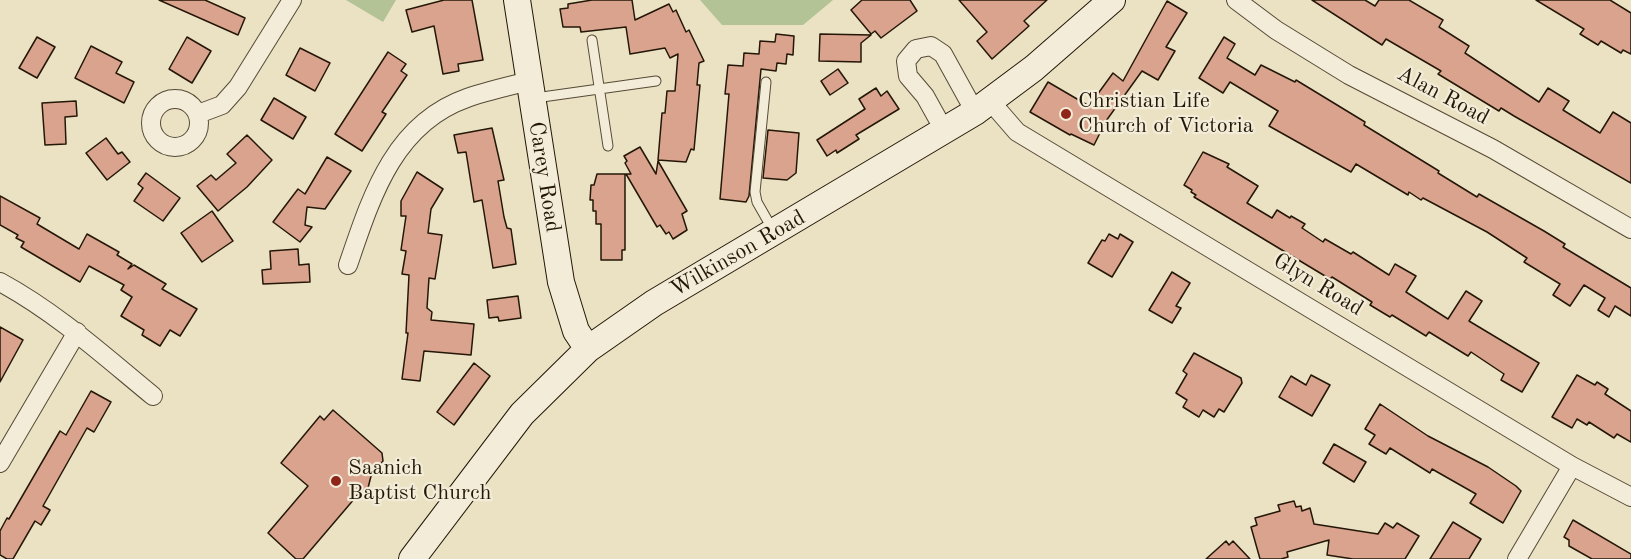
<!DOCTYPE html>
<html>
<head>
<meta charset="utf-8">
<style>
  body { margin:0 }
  canvas { display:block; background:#ebe1c3 }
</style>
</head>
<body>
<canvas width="1631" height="559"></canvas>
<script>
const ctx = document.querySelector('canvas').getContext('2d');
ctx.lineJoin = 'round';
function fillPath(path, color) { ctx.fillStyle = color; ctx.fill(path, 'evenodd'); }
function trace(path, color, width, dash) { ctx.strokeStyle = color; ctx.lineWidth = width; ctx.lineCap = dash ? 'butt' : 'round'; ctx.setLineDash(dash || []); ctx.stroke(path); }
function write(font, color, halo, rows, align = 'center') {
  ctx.font = font + ' "Old Standard TT",serif'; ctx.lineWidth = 4.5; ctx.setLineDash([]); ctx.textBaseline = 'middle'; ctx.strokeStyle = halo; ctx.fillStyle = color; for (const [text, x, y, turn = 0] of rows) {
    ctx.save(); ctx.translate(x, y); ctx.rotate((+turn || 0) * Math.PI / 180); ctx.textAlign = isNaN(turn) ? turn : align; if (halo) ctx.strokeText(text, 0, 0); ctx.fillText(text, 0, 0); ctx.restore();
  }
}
fillPath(new Path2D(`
  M346 0H396L383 22Z
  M700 0H833L803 25H722Z`), '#b3c396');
const building = new Path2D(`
  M159 0H205L245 18 238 35Z
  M444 0H472L483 60 458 64 459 71 443 74 434 26 412 32 406 10Z
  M592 0H632L635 20 669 4 673 12 676 10 686 32 689 30 704 61 699 63 697 85H700L694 150 691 149 686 162 658 160 662 113H665L667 91H675L678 54 670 58 665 48 630 54 626 27 581 32 580 27H563L560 9 568 8V4Z
  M862 0H910L917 11 881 38 875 31 871 34 851 10Z
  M959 0H1047L1024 21 1029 26 992 59 977 41 987 32Z
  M1312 0H1365L1375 6 1379 0H1409L1443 20 1439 27 1469 46 1465 53 1539 102 1548 88 1569 101 1563 110 1600 133 1613 112 1631 123V183L1514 116 1501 108 1499 111 1438 74 1441 71 1386 39 1382 45Z
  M1536 0H1610L1631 13V54L1623 50 1621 53 1601 41 1598 45 1580 34 1584 29Z
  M1167 1 1187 13 1166 47 1175 51 1158 80 1142 71 1106 121 1094 145 1071 134 1070 135 1030 112 1048 82 1089 106 1113 73 1123 81Z
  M776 34 794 36 793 55 787 54 786 64 777 63 776 71 761 69 749 196 746 202 720 199 729 94H725L728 65 743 66 744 53 759 54 760 41 775 42Z
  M820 34 871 35 861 43V62L819 61Z
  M37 37 55 47 37 78 19 68Z
  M187 37 211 51 192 83 169 69Z
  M1224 37 1235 44 1227 58 1255 75 1261 65 1295 82 1296 80 1365 122 1364 125 1439 171 1438 173 1477 197 1479 194 1544 231 1565 244 1563 247 1631 288V316L1615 306 1609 317 1598 310 1605 298 1584 285 1570 306 1553 295 1560 284 1524 262 1527 258 1487 232 1423 198 1421 200 1409 192 1408 195 1356 164 1351 172 1269 126 1278 111 1230 82 1223 93 1199 78Z
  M91 46 122 62 116 73 134 82 124 103 75 78Z
  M300 48 330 63 315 91 286 75Z
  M388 52 406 64 401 71 407 75 382 112 386 114 362 151 335 134Z
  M838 69 848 83 830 95 821 81Z
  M876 88 881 96 887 91 899 109 856 135 859 139 837 153 836 150 827 156 817 140 865 109 859 99Z
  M274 98 306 117 293 139 261 120Z
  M76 101 77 116 65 117 66 144 45 145 42 103Z
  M492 128 504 180 498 181 504 217 507 228 511 229 516 264 493 268 482 200 474 202 466 152 458 153 454 135Z
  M768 130 799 133 796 173 787 180 763 178Z
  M247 135 272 160 247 187 218 211 197 186 211 175 216 180 236 163 227 154Z
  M106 138 118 154 122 152 130 162 107 180 86 153Z
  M640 147 656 174 658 161 687 211 682 214 687 230 673 239 669 232 666 234 660 225 657 227 626 174H631L625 163 627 161 624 156Z
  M1203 152 1229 164 1227 167 1258 186 1247 203 1272 218 1277 210 1290 218 1291 216 1305 224 1302 228 1323 242 1325 239 1351 254 1353 252 1389 275 1395 264 1416 276 1406 292 1448 319 1466 291 1482 301 1469 321 1539 363 1522 392 1501 380 1504 374 1471 352 1468 356 1429 332 1426 336 1392 315 1390 317 1370 305 1372 302 1332 277 1330 279 1194 197 1196 195 1191 192 1192 190 1184 185Z
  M327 157 351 171 325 209 307 207 305 225 312 227 300 242 273 222 298 189 305 194Z
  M417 172 443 189 431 209 428 233 442 235 435 279 429 278 427 308 432 312 431 320 474 324 471 355 424 351 420 381 402 379 408 333H406L409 275 402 274 406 251 401 250 406 216H401V201Z
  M146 173 180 198 163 221 134 201 143 188 138 184Z
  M597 174H625V250H622V260H601V224H596V211H593V200H590L591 185H594Z
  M0 196 40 218 37 224 79 249 87 234 119 252 117 255 132 264 128 269 134 265 166 284 162 289 197 309 180 336 170 330 160 346 142 335 144 330 121 316 132 297 121 290 124 285 89 266 80 282 21 247 24 242 16 238 18 235 0 225Z
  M212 211 233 241 202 262 181 233Z
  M1109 234 1118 239 1120 234 1133 242 1112 277 1088 263 1102 240 1105 241Z
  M298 249 299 265 309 264 310 282 263 284 262 270 271 269 270 251Z
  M1172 272 1190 283 1176 306 1181 308 1172 323 1149 310Z
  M518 296 521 318 499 321 498 317 489 318 487 300Z
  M0 327 23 340 0 382Z
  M1194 353 1241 378 1242 383 1224 412 1219 409 1214 417 1203 410 1199 417 1183 407 1187 400 1176 393 1187 374 1183 371Z
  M474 363 490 376 454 425 437 412Z
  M1311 375 1330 385 1312 416 1279 397 1291 376 1306 385Z
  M1577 375 1595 385 1597 382 1608 389 1605 394 1631 411V442L1617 434 1614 438 1589 422 1587 425 1577 419 1572 428 1552 417Z
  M91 391 111 402 94 432 87 428 43 506 50 510 41 525 35 521 13 559H7L0 555V531L7 518 9 519 60 431 66 435Z
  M1380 404 1428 436 1488 467 1516 486 1521 491 1503 523 1470 503 1476 494 1432 469 1430 473 1390 448 1386 454 1369 444 1375 435 1365 429Z
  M333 410 382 453 383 461 371 476 368 488 361 491 303 559H296L268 533 308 486 281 463 320 416 324 420Z
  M1334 444 1366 462 1354 482 1323 463Z
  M1294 501 1296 507 1301 506 1302 511 1310 508 1314 524 1378 534 1385 523 1393 528 1397 523 1419 536 1405 559H1353L1327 555 1329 540 1287 552 1288 557 1281 559H1260L1251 527 1257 525 1255 518 1280 511 1278 505Z
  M1573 520 1631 554V559H1592L1569 546V540L1564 537Z
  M1453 522 1481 539 1469 559H1430Z
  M1226 541 1229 545 1233 541 1250 559H1206Z`);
fillPath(building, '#d9a38e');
trace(building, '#241707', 1.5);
const lane = new Path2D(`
  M592 40 608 146
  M766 82 755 192 757 202 773 230
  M535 98 656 81`);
const street = new Path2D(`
  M1236 0 1276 30 1349 75 1493 149 1631 229
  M151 123a24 24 0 1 1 48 0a24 24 0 1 1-48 0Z
  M991 102 1017 132 1572 466 1631 497
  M198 114 222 105 238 87 292 0
  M945 132 925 96 908 76 906 61 916 49 931 46 943 54 975 112
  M348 265C371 198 393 124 467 98 487 91 509 86 530 81
  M0 282C57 313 103 355 153 396
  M0 463 77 332
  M1517 559 1572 466`);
const secondary = new Path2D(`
  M517 0 561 282 576 331 588 349
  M412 559 522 414 588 349 654 303 975 112 1034 68 1112 0`);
trace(lane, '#564a36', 11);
trace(street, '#564a36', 20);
trace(secondary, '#241707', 28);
trace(lane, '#f2ecd8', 9);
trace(street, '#f2ecd8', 18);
trace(secondary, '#f2ecd8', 26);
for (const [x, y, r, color] of [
  [1066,114,6,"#8f2418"],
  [336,481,6,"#8f2418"]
]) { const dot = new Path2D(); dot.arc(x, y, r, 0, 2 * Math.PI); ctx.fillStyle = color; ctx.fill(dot); trace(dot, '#f2ecd8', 2); }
write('22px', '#241707', '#f2ecd8', [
  ["Alan Road",1443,96,28],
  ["Carey Road",544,177,81],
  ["Wilkinson Road",738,254,-30],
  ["Glyn Road",1318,285,31]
]);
write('22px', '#241707', '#f2ecd8', [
  ["Christian Life",1078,101],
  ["Church of Victoria",1078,126],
  ["Saanich",348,468],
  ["Baptist Church",348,493]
], 'left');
</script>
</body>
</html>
